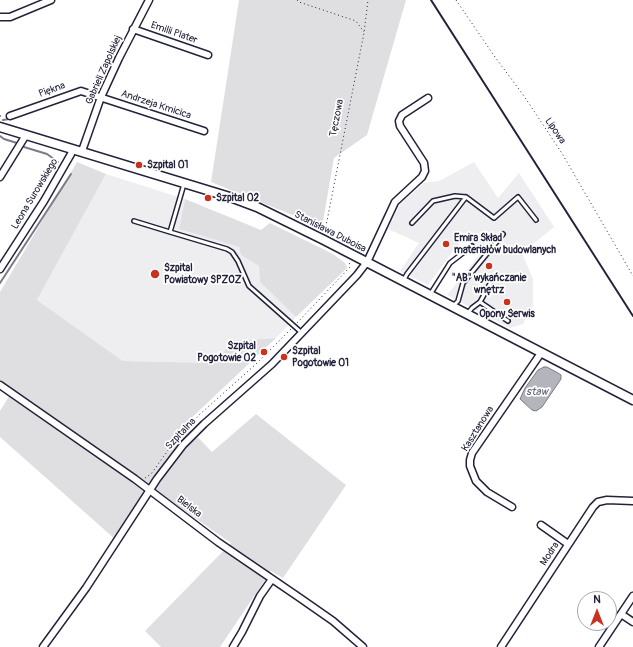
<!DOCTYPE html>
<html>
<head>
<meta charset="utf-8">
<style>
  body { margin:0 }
  #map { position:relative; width:633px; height:647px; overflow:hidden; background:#fff; font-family:Pangolin,sans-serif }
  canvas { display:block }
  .north { position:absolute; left:577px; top:591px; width:40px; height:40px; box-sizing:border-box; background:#fff; border:1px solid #a7a7b1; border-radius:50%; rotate:0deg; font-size:11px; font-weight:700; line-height:16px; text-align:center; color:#22223b }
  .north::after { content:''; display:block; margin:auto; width:14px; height:18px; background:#c8321e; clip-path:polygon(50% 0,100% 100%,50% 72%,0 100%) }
</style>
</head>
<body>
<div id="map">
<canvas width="633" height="647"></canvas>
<div class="north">N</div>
</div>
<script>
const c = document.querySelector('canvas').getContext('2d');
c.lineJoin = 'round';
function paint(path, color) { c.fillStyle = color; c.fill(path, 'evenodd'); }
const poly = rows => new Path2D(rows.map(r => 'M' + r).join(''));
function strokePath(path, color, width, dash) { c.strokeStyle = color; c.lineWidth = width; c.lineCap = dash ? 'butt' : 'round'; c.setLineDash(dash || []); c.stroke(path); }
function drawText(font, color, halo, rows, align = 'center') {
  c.font = font + ' Pangolin,sans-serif'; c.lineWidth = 3.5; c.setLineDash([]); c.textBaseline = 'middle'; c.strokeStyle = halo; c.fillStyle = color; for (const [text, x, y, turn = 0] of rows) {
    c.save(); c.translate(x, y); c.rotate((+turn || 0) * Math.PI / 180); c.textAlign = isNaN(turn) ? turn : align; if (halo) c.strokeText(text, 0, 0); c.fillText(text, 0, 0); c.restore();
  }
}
paint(poly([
  [474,162,498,198,519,173,554,227,523,252,516,239,533,279,533,305,523,324,510,328,447,295,483,251,470,243,459,243,428,285,400,271,419,243,388,229,400,204,424,183,439,181],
  [106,174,185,199,179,229,239,247,241,255,259,266,260,282,296,317,276,338,233,341,214,363,123,361,37,300]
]), '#eeeef1');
paint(poly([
  [239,0,406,0,367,135,334,158,322,227,211,182],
  [77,162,106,174,37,300,123,361,214,363,233,341,276,338,185,424,212,452,256,414,346,485,283,578,271,571,220,647,161,647,145,631,231,543,148,485,116,540,0,437,0,411,13,390,0,381,0,292],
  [185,199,261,230,270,223,333,254,345,263,347,268,296,317,260,282,259,266,241,255,239,247,179,229]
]), '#dfdfe2');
const water = poly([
  [544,367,547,367,558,373,561,375,561,379,542,407,536,411,532,410,520,399,525,388,538,370,544,367]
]);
paint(water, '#b4b4bc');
strokePath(water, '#7a7a88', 1);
strokePath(poly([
  [3,120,9,119],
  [0,136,4,139,17,143],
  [24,147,47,154,58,162],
  [0,283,71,174]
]), '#7a7a88', 2);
const service = poly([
  [184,184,170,232,227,249,232,252,238,261,249,286,302,333],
  [134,221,170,232],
  [412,223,433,201,455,196,466,197,494,218,518,197,536,220],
  [403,281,407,274,466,197],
  [431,293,450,263,472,246],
  [480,302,508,321],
  [454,305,458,301,463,283,503,234],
  [468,313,472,308,480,302,491,282]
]);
const minor = poly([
  [0,17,10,17,51,0],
  [133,29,208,55],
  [10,116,81,91,204,131],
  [82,151,101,97,119,58,149,0],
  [0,177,26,135],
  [0,269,44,201,71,154,73,149],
  [0,385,135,479,218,542,300,598,333,621,363,647],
  [512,507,487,492,476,481,470,466,470,460,472,453,541,353],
  [541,525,568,544],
  [621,614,633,622],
  [43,647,86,588,157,479,183,445,204,424,272,364,357,275,367,262,395,202,422,177,425,171,424,163,400,126,399,121,402,115,428,98],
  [233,647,242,632,260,596,272,579],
  [501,647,593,507,598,502,607,500,633,501],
  [599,647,633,596]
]);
const tertiary = poly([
  [0,127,233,198,257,207,324,240,633,400]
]);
strokePath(service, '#22223b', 6);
strokePath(minor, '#22223b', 9);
strokePath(tertiary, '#22223b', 11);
strokePath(poly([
  [297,0,299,2,356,21,364,32],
  [456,0,495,57,524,96,563,155,633,276],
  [0,116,4,116],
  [325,231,364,33,368,0],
  [297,323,350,267,349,261],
  [145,478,151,474,169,449,199,415,255,365,291,329]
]), '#22223b', 1, [1, 3]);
strokePath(service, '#fff', 3);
strokePath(minor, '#fff', 6);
strokePath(tertiary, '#fff', 8);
strokePath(poly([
  [431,0,633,316]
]), '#22223b', 2);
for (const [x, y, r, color] of [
  [139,165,4,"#c8321e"],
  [208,198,4,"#c8321e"],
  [446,244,4,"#c8321e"],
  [489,266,4,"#c8321e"],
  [155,274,5,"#c8321e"],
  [507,302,4,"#c8321e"],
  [264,352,4,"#c8321e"],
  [284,357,4,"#c8321e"]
]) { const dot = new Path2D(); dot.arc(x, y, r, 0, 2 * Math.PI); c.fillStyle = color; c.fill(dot); strokePath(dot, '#fff', 1.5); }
drawText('10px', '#22223b', '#fff', [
  ["Emilii Plater",174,33,19],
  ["Gabrieli Zapolskiej",104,70,-66],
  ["Piękna",52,90,-20],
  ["Andrzeja Kmicica",156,105,18],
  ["Tęczowa",337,118,-79],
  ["Lipowa",555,131,56],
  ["Leona Surowskiego",35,194,-59],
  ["Stanisława Duboisa",330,232,27],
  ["Kasztanowa",478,429,-58],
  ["Szpitalna",181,434,-47],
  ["Bielska",189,507,37],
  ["Modra",550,554,-57]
]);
drawText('bold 10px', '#22223b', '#fff', [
  ["Szpital 01",147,165],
  ["Szpital 02",216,198],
  ["Emira Skład",454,238],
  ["materiałów budowlanych",454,250],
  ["Szpital",164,268],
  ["Powiatowy SPZOZ",164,280],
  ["\"AB\" wykańczanie",489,278,"center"],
  ["wnętrz",489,290,"center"],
  ["Opony Serwis",507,314,"center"],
  ["Szpital",256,346,"right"],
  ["Pogotowie 02",256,358,"right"],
  ["Szpital",292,351],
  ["Pogotowie 01",292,363]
], 'left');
drawText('italic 11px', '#5c5c6f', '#fff', [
  ["staw",537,392]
]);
</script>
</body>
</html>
